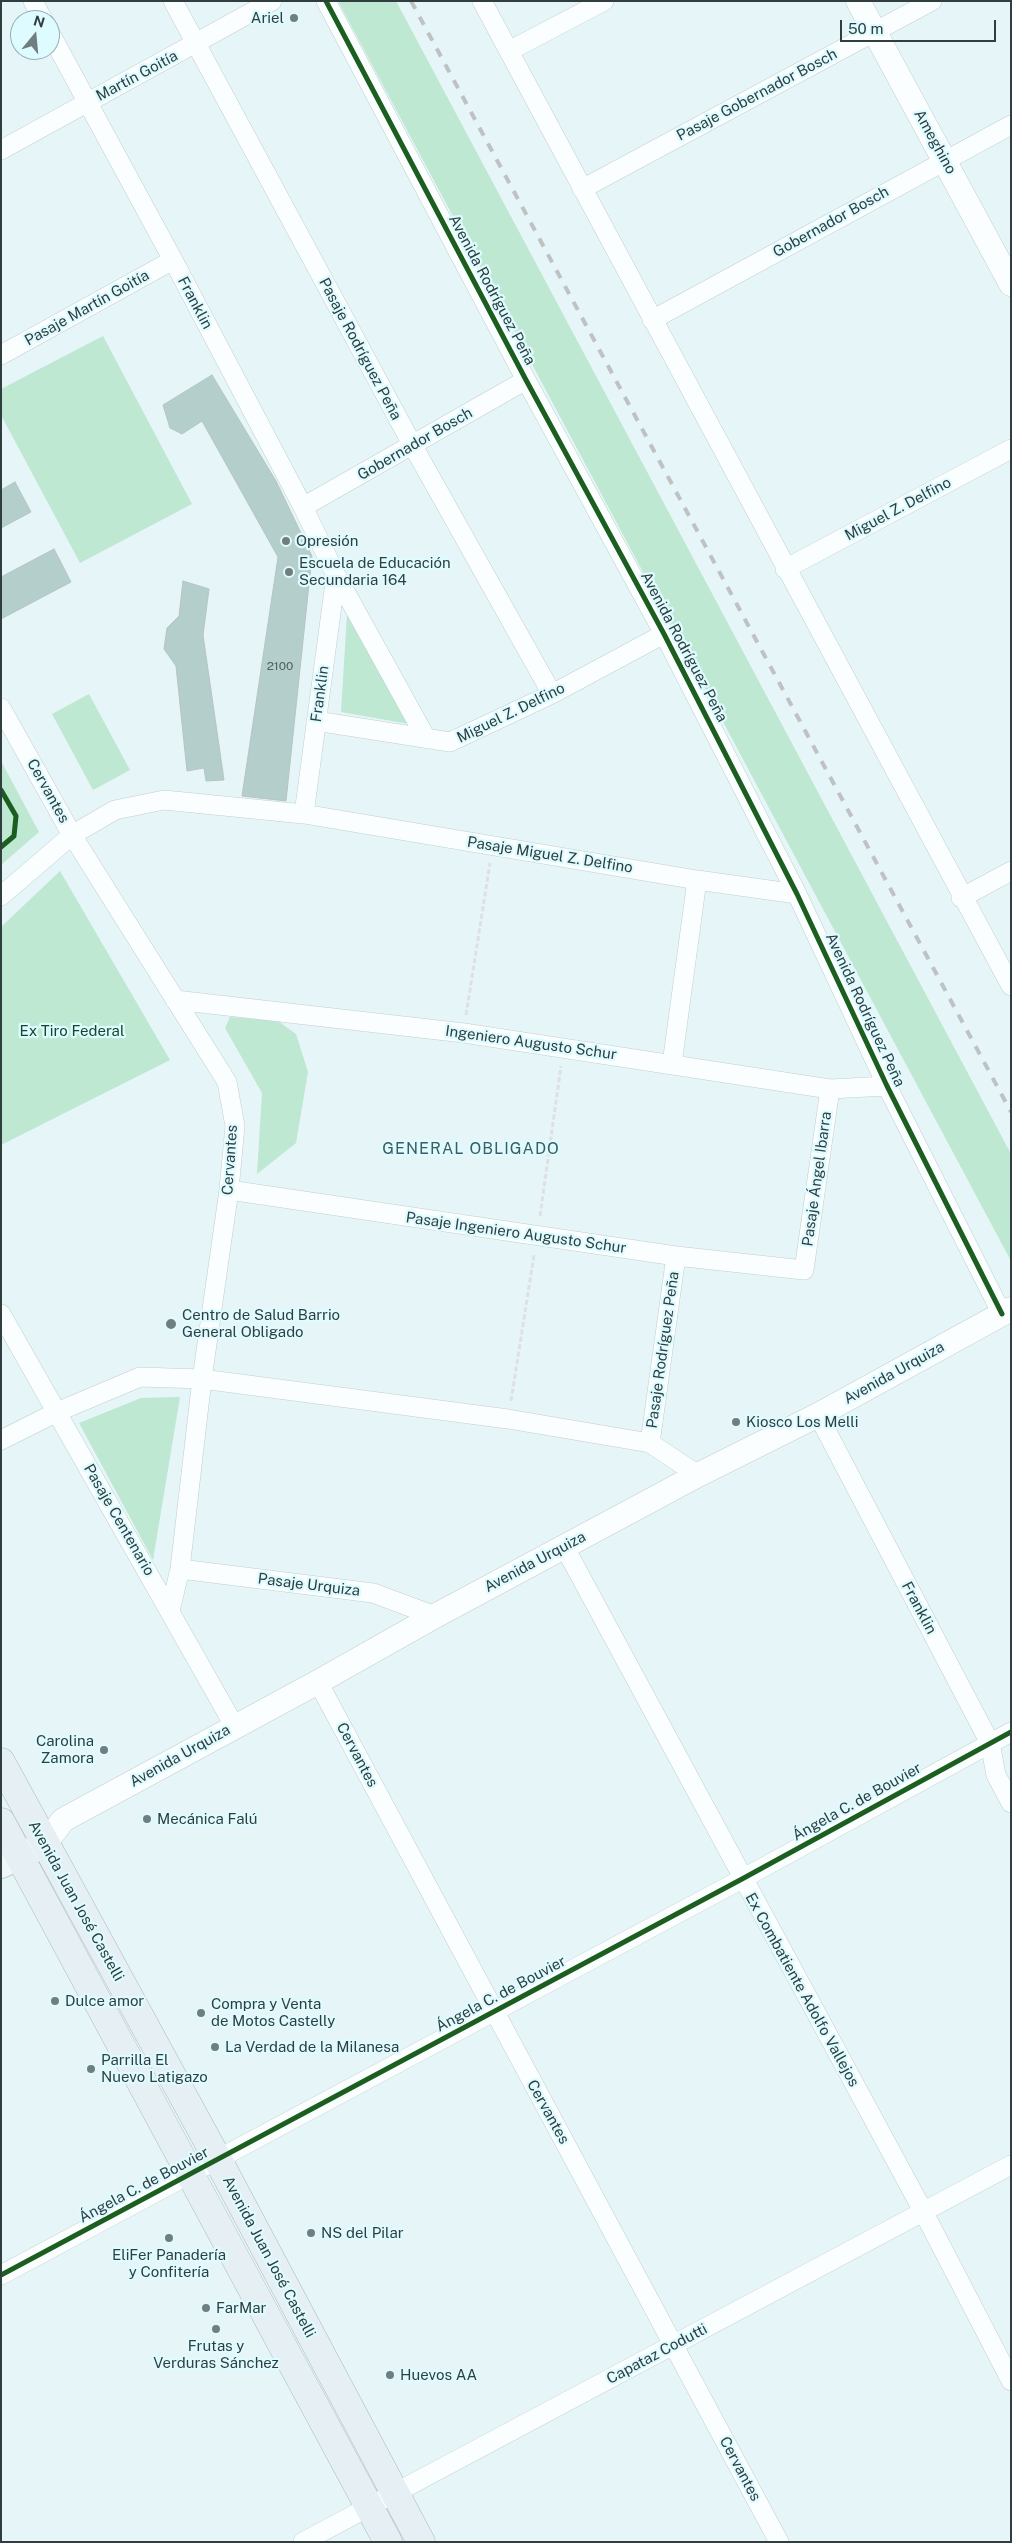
<!DOCTYPE html>
<html>
<head>
<meta charset="utf-8">
<style>
  body { margin:0 }
  #map { position:relative; width:1012px; height:2543px; overflow:hidden; background:#e6f5f7; font-family:"Public Sans",sans-serif }
  canvas { display:block }
  .frame { position:absolute; inset:0; border:2px solid #303e40; pointer-events:none }
  .north { position:absolute; left:10px; top:10px; width:50px; height:50px; box-sizing:border-box; background:#defbff; border:1px solid #98afb3; border-radius:50%; rotate:17deg; font-size:14px; font-weight:700; line-height:20px; text-align:center; color:#303e40 }
  .north::after { content:''; display:block; margin:auto; width:18px; height:22px; background:#707e80; clip-path:polygon(50% 0,100% 100%,50% 72%,0 100%) }
  .scale { position:absolute; left:840px; top:20px; width:156px; height:22px; box-sizing:border-box; border:2px solid #303e40; border-top:0; padding-left:6px; font-size:15px; line-height:18px; white-space:nowrap; color:#303e40; -webkit-text-stroke:4px #defbff; paint-order:stroke }
</style>
</head>
<body>
<div id="map">
<canvas width="1012" height="2543"></canvas>
<div class="frame"></div>
<div class="north">N</div>
<div class="scale">50 m</div>
</div>
<script>
const c = document.querySelector('canvas').getContext('2d');
c.lineJoin = 'round';
function paint(path, color) { c.fillStyle = color; c.fill(path, 'evenodd'); }
const poly = rows => new Path2D(rows.map(r => 'M' + r).join(''));
function strokePath(path, color, width, dash) { c.strokeStyle = color; c.lineWidth = width; c.lineCap = dash ? 'butt' : 'round'; c.setLineDash(dash || []); c.stroke(path); }
function drawText(font, color, halo, rows, align = 'center') {
  c.font = font + ' "Public Sans",sans-serif'; c.lineWidth = 4.5; c.setLineDash([]); c.textBaseline = 'middle'; c.strokeStyle = halo; c.fillStyle = color; for (const [text, x, y, turn = 0] of rows) {
    c.save(); c.translate(x, y); c.rotate((+turn || 0) * Math.PI / 180); c.textAlign = isNaN(turn) ? turn : align; if (halo) c.strokeText(text, 0, 0); c.fillText(text, 0, 0); c.restore();
  }
}
paint(poly([
  [338,1,396,1,1011,1154,1011,1261],
  [103,336,192,504,80,563,1,415,1,389],
  [347,615,409,724,341,712],
  [89,694,130,770,93,790,52,714],
  [1,761,39,832,1,865],
  [60,871,170,1060,1,1145,1,927],
  [230,1017,278,1021,296,1034,308,1072,296,1143,257,1174,262,1093,225,1028],
  [180,1397,153,1560,79,1423,141,1398]
]), '#bee8d2');
const building = poly([
  [212,375,276,481,312,556,286,801,242,796,278,557,202,421,182,434,170,428,163,405,212,375],
  [15,482,31,512,1,528,1,490,15,482],
  [54,549,71,582,1,619,1,577,54,549],
  [183,581,209,589,203,635,224,780,206,781,204,768,187,771,176,666,164,649,167,628,179,616,183,581]
]);
paint(building, '#b4cecc');
strokePath(building, '#b6c4c3', 1);
const minor = poly([
  [33,1,43,20],
  [173,1,413,446,552,694],
  [326,1,526,380,664,634,797,894,887,1086,1002,1314],
  [482,1,1011,986],
  [50,33,173,260,303,507,336,575,426,738],
  [509,51,604,1],
  [1,150,272,1],
  [582,189,932,1],
  [652,320,1011,125],
  [1,355,173,260],
  [303,507,526,380],
  [785,569,1011,449],
  [1,708,72,835,227,1082,235,1126,229,1190,202,1379,180,1569,170,1611],
  [316,721,450,742,552,694,664,634],
  [304,814,336,575],
  [1,896,72,835,115,810,164,800,304,814,697,880,797,894],
  [961,898,1011,871],
  [175,1000,464,1033,830,1089,887,1086],
  [672,1064,697,880],
  [229,1190,676,1256,804,1270,830,1089],
  [1,1314,235,1727],
  [818,1415,990,1743,996,1775,1011,1803],
  [1,1440,57,1412,140,1377,202,1379,508,1419,650,1443,698,1475],
  [650,1443,676,1256],
  [564,1546,923,2211,1011,2381],
  [180,1569,373,1593,435,1616],
  [318,1682,779,2542],
  [1,2275,742,1879,1011,1732],
  [303,2542,1011,2165]
]);
const tertiary = poly([
  [858,1,1011,284],
  [45,1844,63,1820,318,1682,435,1616,698,1475,818,1415,1011,1309]
]);
const secondary = poly([
  [1,1865,45,1844]
]);
const primary = poly([
  [1,1762,218,2160,421,2542],
  [1,1822,388,2542]
]);
strokePath(minor, '#c1cecf', 20);
strokePath(tertiary, '#c1cecf', 25);
strokePath(secondary, '#c1cecf', 28);
strokePath(primary, '#a7bcc2', 29);
strokePath(poly([
  [1,790,16,816,14,836,1,847],
  [466,1015,490,863],
  [540,1216,561,1066],
  [511,1401,534,1255]
]), '#dde1e2', 3, [5, 2.5]);
strokePath(minor, '#fbfefe', 19);
strokePath(tertiary, '#fbfefe', 24);
strokePath(secondary, '#f1f7f8', 26);
strokePath(primary, '#e6eff3', 28);
strokePath(poly([
  [411,1,1011,1112]
]), '#bec2c3', 4, [9, 9]);
strokePath(poly([
  [326,1,526,380,664,634,797,894,887,1086,1002,1314],
  [1,790,16,816,14,836,1,847],
  [1,2275,742,1879,1011,1732]
]), '#1b5e20', 5);
for (const [x, y, r, color] of [
  [294,18,5,"#707e80"],
  [286,541,5,"#707e80"],
  [289,572,5,"#707e80"],
  [171,1324,6,"#707e80"],
  [736,1422,5,"#707e80"],
  [104,1750,5,"#707e80"],
  [147,1819,5,"#707e80"],
  [55,2001,5,"#707e80"],
  [201,2013,5,"#707e80"],
  [215,2047,5,"#707e80"],
  [91,2069,5,"#707e80"],
  [311,2233,5,"#707e80"],
  [169,2238,5,"#707e80"],
  [206,2308,5,"#707e80"],
  [216,2329,5,"#707e80"],
  [390,2375,5,"#707e80"]
]) { const dot = new Path2D(); dot.arc(x, y, r, 0, 2 * Math.PI); c.fillStyle = color; c.fill(dot); strokePath(dot, '#defbff', 2); }
drawText('12px', '#516263', null, [
  ["2100",280,666]
]);
drawText('15px', '#303e40', '#defbff', [
  ["Ariel",284,18,"right"],
  ["Opresión",296,541],
  ["Escuela de Educación",299,563],
  ["Secundaria 164",299,580],
  ["Centro de Salud Barrio",182,1315],
  ["General Obligado",182,1332],
  ["Kiosco Los Melli",746,1422],
  ["Carolina",94,1741,"right"],
  ["Zamora",94,1758,"right"],
  ["Mecánica Falú",157,1819],
  ["Dulce amor",65,2001],
  ["Compra y Venta",211,2004],
  ["de Motos Castelly",211,2021],
  ["La Verdad de la Milanesa",225,2047],
  ["Parrilla El",101,2060],
  ["Nuevo Latigazo",101,2077],
  ["NS del Pilar",321,2233],
  ["EliFer Panadería",169,2255,"center"],
  ["y Confitería",169,2272,"center"],
  ["FarMar",216,2308],
  ["Frutas y",216,2346,"center"],
  ["Verduras Sánchez",216,2363,"center"],
  ["Huevos AA",400,2375]
], 'left');
drawText('15px', '#303e40', '#defbff', [
  ["Martín Goitía",137,76,-28],
  ["Pasaje Gobernador Bosch",757,95,-28],
  ["Ameghino",935,142,61],
  ["Gobernador Bosch",831,222,-29],
  ["Avenida Rodríguez Peña",492,290,62],
  ["Franklin",195,303,62],
  ["Pasaje Martín Goitía",87,308,-29],
  ["Pasaje Rodríguez Peña",360,349,62],
  ["Gobernador Bosch",415,444,-30],
  ["Miguel Z. Delfino",898,509,-28],
  ["Avenida Rodríguez Peña",684,647,62],
  ["Franklin",320,694,-82],
  ["Miguel Z. Delfino",511,713,-26],
  ["Cervantes",48,791,61],
  ["Pasaje Miguel Z. Delfino",550,855,9],
  ["Avenida Rodríguez Peña",865,1010,65],
  ["Ingeniero Augusto Schur",531,1043,8],
  ["Cervantes",230,1160,-86],
  ["Pasaje Ángel Ibarra",817,1179,-82],
  ["Pasaje Ingeniero Augusto Schur",516,1233,8],
  ["Pasaje Rodríguez Peña",663,1350,-82],
  ["Avenida Urquiza",894,1373,-29],
  ["Pasaje Centenario",119,1520,60],
  ["Avenida Urquiza",535,1562,-28],
  ["Pasaje Urquiza",309,1585,7],
  ["Franklin",919,1608,62],
  ["Cervantes",357,1755,62],
  ["Avenida Urquiza",180,1756,-29],
  ["Ángela C. de Bouvier",857,1802,-29],
  ["Avenida Juan José Castelli",76,1901,61],
  ["Ex Combatiente Adolfo Vallejos",802,1990,61],
  ["Ángela C. de Bouvier",501,1994,-28],
  ["Cervantes",548,2112,61],
  ["Ángela C. de Bouvier",144,2185,-28],
  ["Avenida Juan José Castelli",269,2257,62],
  ["Capataz Codutti",657,2354,-28],
  ["Cervantes",740,2469,62]
]);
drawText('15px', '#11482b', '#defbff', [
  ["Ex Tiro Federal",72,1031]
]);
c.letterSpacing = '1px';
drawText('16px', '#3c5d61', '#defbff', [
  ["GENERAL OBLIGADO",471,1149]
]);
c.letterSpacing = '0px';
</script>
</body>
</html>
